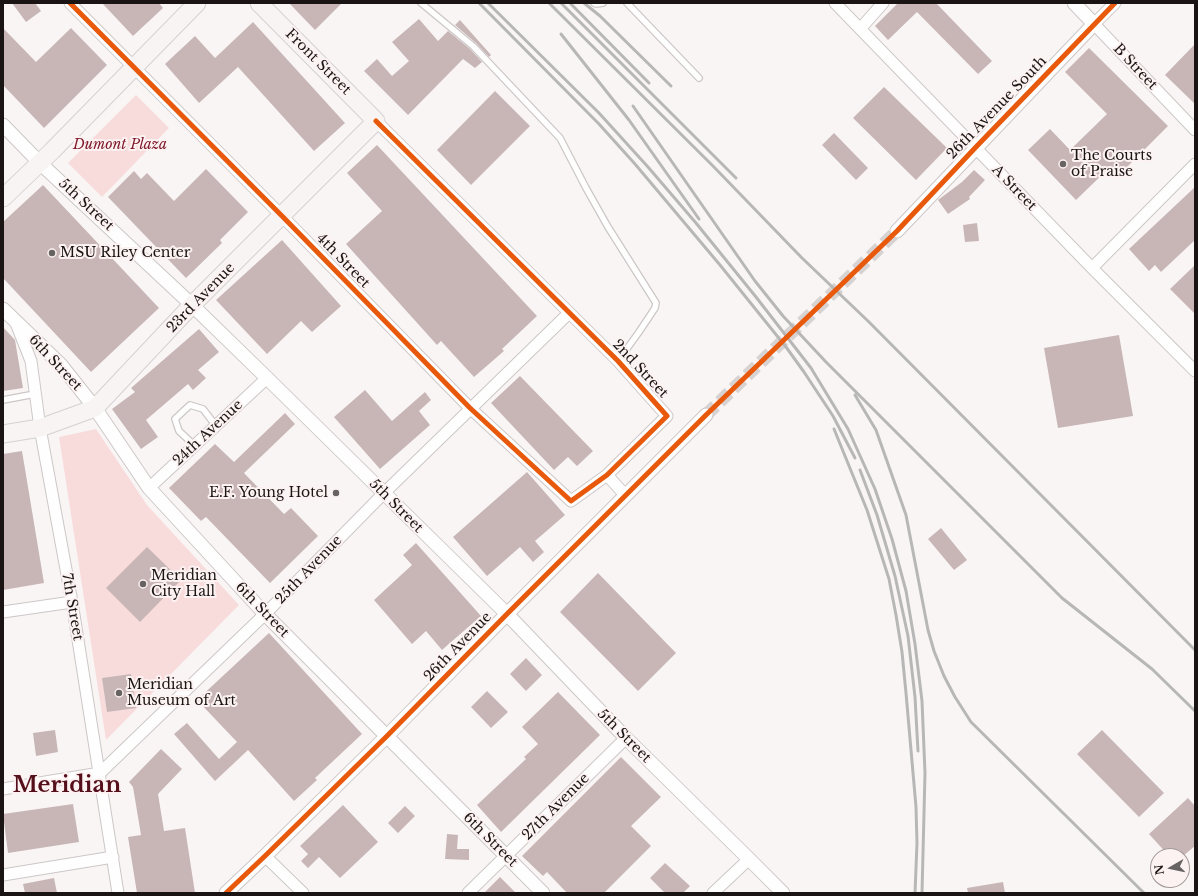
<!DOCTYPE html>
<html>
<head>
<meta charset="utf-8">
<style>
  body { margin:0 }
  #map { position:relative; width:1198px; height:896px; overflow:hidden; background:#faf5f5; font-family:"Libre Baskerville",serif }
  canvas { display:block }
  .frame { position:absolute; inset:0; border:4px solid #1a1414; pointer-events:none }
  .north { position:absolute; left:1150px; top:848px; width:40px; height:40px; box-sizing:border-box; background:#fdf2f2; border:1px solid #a29999; border-radius:50%; rotate:261deg; font-size:11px; font-weight:700; line-height:16px; text-align:center; color:#1a1414 }
  .north::after { content:''; display:block; margin:auto; width:14px; height:18px; background:#686363; clip-path:polygon(50% 0,100% 100%,50% 72%,0 100%) }
</style>
</head>
<body>
<div id="map">
<canvas width="1198" height="896"></canvas>
<div class="frame"></div>
<div class="north">N</div>
</div>
<script>
const c = document.querySelector('canvas').getContext('2d');
c.lineJoin = 'round';
function paint(path, color) { c.fillStyle = color; c.fill(path, 'evenodd'); }
const poly = rows => new Path2D(rows.map(r => 'M' + r).join(''));
function strokePath(path, color, width, dash) { c.strokeStyle = color; c.lineWidth = width; c.lineCap = dash ? 'butt' : 'round'; c.setLineDash(dash || []); c.stroke(path); }
function drawText(font, color, halo, rows, align = 'center') {
  c.font = font + ' "Libre Baskerville",serif'; c.lineWidth = 4; c.setLineDash([]); c.textBaseline = 'middle'; c.strokeStyle = halo; c.fillStyle = color; for (const [text, x, y, turn = 0] of rows) {
    c.save(); c.translate(x, y); c.rotate((+turn || 0) * Math.PI / 180); c.textAlign = isNaN(turn) ? turn : align; if (halo) c.strokeText(text, 0, 0); c.fillText(text, 0, 0); c.restore();
  }
}
paint(poly([
  [136,95,169,128,102,197,68,163],
  [96,429,147,505,239,605,106,740,59,437]
]), '#f8dcdc');
paint(poly([
  [12,3,35,3,41,11,26,22],
  [102,3,159,3,163,8,133,36],
  [289,3,342,3,315,30],
  [898,3,936,3,992,61,978,74,917,12,888,40,875,26],
  [419,19,438,41,448,31,470,49,482,62,475,68,463,59,408,115,364,71,377,59,392,76,409,61,392,42],
  [460,20,491,55,489,57,476,43,455,25],
  [253,22,345,123,314,151,238,67,199,103,165,64,195,36,215,58],
  [3,28,36,62,71,28,107,65,44,128,3,85],
  [1195,44,1195,104,1165,75],
  [1089,48,1168,126,1117,177,1109,168,1076,200,1028,150,1050,129,1070,150,1107,114,1065,72],
  [884,87,947,148,916,180,853,118],
  [495,91,530,126,471,185,437,150],
  [834,133,868,168,856,180,822,145],
  [377,145,537,316,502,349,504,351,474,377,441,341,437,345,346,244,382,211,347,173],
  [206,169,248,212,220,240,222,243,186,278,108,197,134,171,141,179,147,173,174,201],
  [974,170,985,180,969,197,970,199,948,214,938,200,962,182],
  [43,185,159,308,91,372,3,278,3,222],
  [1195,187,1195,240,1161,272,1155,265,1149,271,1129,249],
  [977,223,979,241,965,242,963,225],
  [282,240,341,306,312,332,301,321,267,354,216,300],
  [1195,265,1195,314,1170,289],
  [3,327,15,340,23,388,3,391],
  [199,329,219,352,198,370,206,378,193,390,188,384,146,420,158,437,141,449,112,409,135,392,131,388],
  [1119,335,1133,416,1058,428,1044,348],
  [520,376,593,451,577,466,568,457,554,470,491,403],
  [365,390,392,421,425,392,431,400,419,411,430,425,380,469,334,417],
  [285,413,295,424,244,473,284,514,291,508,318,536,270,583,206,517,201,521,169,488,215,444,234,462],
  [22,451,44,583,3,590,3,454],
  [527,472,565,515,535,541,544,552,533,562,520,547,487,576,453,537],
  [941,528,967,560,954,570,928,539],
  [416,543,481,616,442,650,426,631,412,644,374,600,412,565,403,555],
  [147,547,181,580,140,622,106,588],
  [598,573,676,653,638,691,560,612],
  [269,633,362,734,315,778,317,780,294,801,248,750,215,781,174,734,187,723,219,759,237,742,197,700],
  [526,658,542,675,526,691,510,674],
  [131,674,136,708,107,712,102,678],
  [487,691,508,712,491,728,471,707],
  [558,692,600,735,501,832,477,805,526,759,524,757,538,744,522,727],
  [55,730,58,752,36,756,33,733],
  [1102,730,1164,793,1139,817,1077,754],
  [161,749,182,769,158,794,164,831,185,828,195,893,137,893,128,837,141,835,133,787,129,782],
  [621,757,661,797,631,826,651,846,604,893,567,893,547,872,543,876,522,856],
  [1188,798,1195,806,1195,846,1183,856,1169,856,1149,834],
  [73,804,79,842,8,853,3,814],
  [343,805,378,842,340,878,319,857,308,868,301,861,308,854,300,846],
  [405,806,415,816,398,833,388,823],
  [447,834,458,835,457,849,469,849,469,860,445,859],
  [665,863,690,886,683,893,665,893,650,878],
  [500,877,516,893,484,893],
  [54,878,57,893,25,893,23,884],
  [1003,882,1005,893,968,893,967,888]
]), '#c8b6b7');
strokePath(poly([
  [706,415,897,231]
]), '#d8d3d3', 13, [13, 6]);
const service = poly([
  [421,3,473,46,560,138,586,188,608,227,656,303,655,308,639,332,618,361],
  [594,3,596,4,603,3],
  [627,3,699,78],
  [3,400,35,394],
  [195,446,179,431,175,419,190,405,203,409,216,426]
]);
const minor = poly([
  [70,3,282,216,470,408,571,501,607,475,667,416,618,361,376,121],
  [835,3,1092,268,1195,371],
  [1115,3,1094,24,1195,130],
  [860,29,883,3],
  [1092,268,1195,164],
  [16,323,31,361,40,428,72,602,118,893],
  [607,475,625,495],
  [149,488,267,378],
  [3,612,72,602],
  [3,789,100,773,265,614,384,493,569,313],
  [265,856,303,893],
  [3,875,113,857],
  [468,893,626,738],
  [713,893,749,859]
]);
const tertiary = poly([
  [3,125,40,163,192,305,267,378,507,614,626,738,749,859,783,893],
  [897,231,1094,24,1074,3],
  [3,309,61,365,95,408,149,488,265,614,543,893],
  [226,893,265,856,387,736,507,614,706,415]
]);
const primary = poly([
  [3,198,52,151,197,3],
  [3,434,40,428,95,408,192,305,376,121,259,3]
]);
strokePath(service, '#cdc7c7', 8);
strokePath(minor, '#cdc7c7', 13);
strokePath(tertiary, '#cdc7c7', 15);
strokePath(primary, '#d4d1d1', 19);
strokePath(service, '#fefefe', 5.5);
strokePath(minor, '#fefefe', 11);
strokePath(tertiary, '#fefefe', 13);
strokePath(primary, '#f9f4f4', 17);
strokePath(poly([
  [479,3,599,124,635,164,720,265,786,347,804,372,833,416,855,458],
  [488,3,599,113,648,167,696,223,756,297,811,368,848,429,875,489,892,539,906,591,915,644,922,701,925,773,922,893],
  [549,3,713,166,802,258,869,322,1195,650],
  [561,3,736,178],
  [570,3,649,83],
  [584,3,600,16,671,86],
  [561,34,629,120,699,219],
  [633,106,755,281,783,316,826,362,1062,598,1152,669,1195,711],
  [855,395,876,430,906,515,928,630,934,651,944,676,955,697,971,722,1144,893],
  [834,429,867,510,889,579,896,615,902,652,906,693,916,807,917,843,915,893],
  [860,470,877,515,895,576,908,636,915,697,918,751]
]), '#b8b7b7', 3);
strokePath(poly([
  [70,3,282,216,470,408,571,501,607,475,667,416,618,361,376,121],
  [226,893,265,856,387,736,507,614,706,415,897,231,975,148,1115,3]
]), '#e8590c', 5);
for (const [x, y, r, color] of [
  [1063,164,4,"#686363"],
  [52,253,4,"#686363"],
  [336,493,4,"#686363"],
  [143,584,4,"#686363"],
  [119,693,4,"#686363"]
]) { const dot = new Path2D(); dot.arc(x, y, r, 0, 2 * Math.PI); c.fillStyle = color; c.fill(dot); strokePath(dot, '#fdf2f2', 1.5); }
drawText('14px', '#1a1414', '#fdf2f2', [
  ["Front Street",318,62,45],
  ["B Street",1135,67,47],
  ["26th Avenue South",997,108,-46],
  ["A Street",1014,188,46],
  ["5th Street",86,205,43],
  ["4th Street",343,261,46],
  ["23rd Avenue",201,298,-46],
  ["6th Street",55,363,47],
  ["2nd Street",640,369,47],
  ["24th Avenue",208,433,-43],
  ["5th Street",396,506,45],
  ["25th Avenue",309,570,-46],
  ["7th Street",72,607,80],
  ["6th Street",262,610,46],
  ["26th Avenue",458,647,-46],
  ["5th Street",624,736,45],
  ["27th Avenue",556,807,-45],
  ["6th Street",490,840,45]
]);
drawText('italic 14px', '#801a2c', '#fdf2f2', [
  ["Dumont Plaza",120,145]
]);
drawText('14px', '#1a1414', '#fdf2f2', [
  ["The Courts",1071,156],
  ["of Praise",1071,172],
  ["MSU Riley Center",60,253],
  ["E.F. Young Hotel",328,493,"right"],
  ["Meridian",151,576],
  ["City Hall",151,592],
  ["Meridian",127,685],
  ["Museum of Art",127,701]
], 'left');
drawText('bold 22px', '#540f1b', '#fdf2f2', [
  ["Meridian",67,786]
]);
</script>
</body>
</html>
